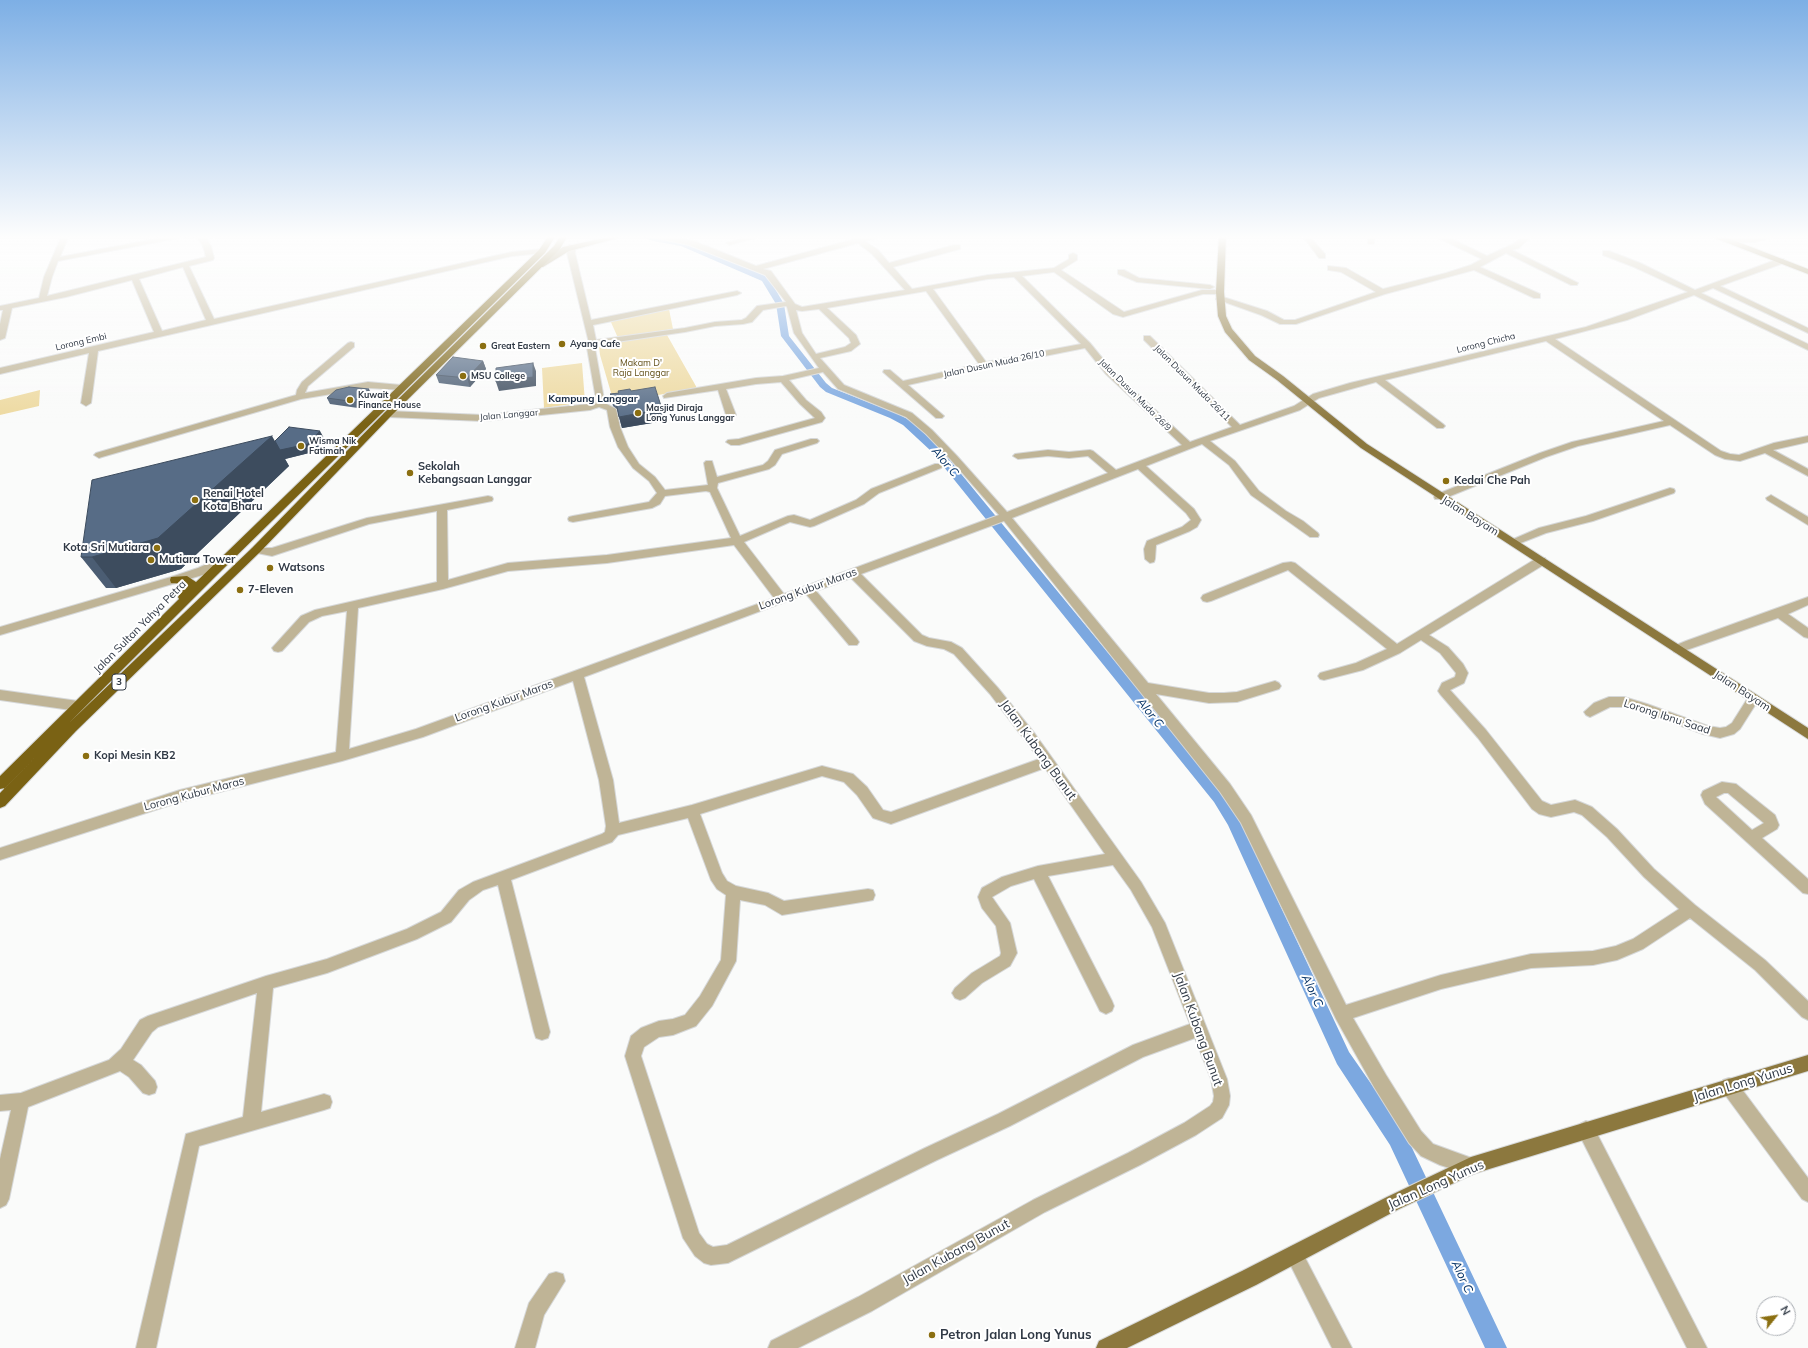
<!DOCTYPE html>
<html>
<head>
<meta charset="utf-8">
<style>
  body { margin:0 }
  #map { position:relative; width:1808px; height:1348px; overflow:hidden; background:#fafbfa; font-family:Mulish,sans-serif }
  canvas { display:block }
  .north { position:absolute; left:1756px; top:1296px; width:40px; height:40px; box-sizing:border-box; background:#fff; border:1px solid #acb0b5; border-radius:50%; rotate:60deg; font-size:11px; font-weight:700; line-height:16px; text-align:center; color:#303945 }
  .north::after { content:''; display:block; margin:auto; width:14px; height:18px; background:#8b6f11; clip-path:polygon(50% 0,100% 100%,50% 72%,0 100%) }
</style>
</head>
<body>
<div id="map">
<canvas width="1808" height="1348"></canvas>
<div class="north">N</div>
</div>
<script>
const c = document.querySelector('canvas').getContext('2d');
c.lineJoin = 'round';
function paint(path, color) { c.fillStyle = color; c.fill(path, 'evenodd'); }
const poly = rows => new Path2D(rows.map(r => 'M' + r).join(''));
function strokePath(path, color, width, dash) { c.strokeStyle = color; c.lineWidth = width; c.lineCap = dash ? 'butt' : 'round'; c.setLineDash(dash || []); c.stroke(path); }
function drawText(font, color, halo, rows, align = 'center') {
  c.font = font + ' Mulish,sans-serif'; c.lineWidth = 4; c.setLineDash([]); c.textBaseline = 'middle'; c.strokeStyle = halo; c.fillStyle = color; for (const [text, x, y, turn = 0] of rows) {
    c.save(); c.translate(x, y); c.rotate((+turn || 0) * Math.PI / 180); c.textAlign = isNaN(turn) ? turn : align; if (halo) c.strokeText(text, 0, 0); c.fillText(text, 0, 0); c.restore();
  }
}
paint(poly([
  [669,309,673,329,618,338,610,320],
  [667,335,697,388,614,403,600,355,599,347,606,342],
  [582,363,585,402,544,408,542,368],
  [40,390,39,406,0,415,0,400]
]), '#edd99f');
paint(poly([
  [638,235,649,235,686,242,768,277,784,304,789,336,826,383,832,388,898,414,911,421,939,447,1224,794,1241,822,1349,1052,1404,1131,1507,1348,1485,1348,1390,1145,1337,1064,1228,825,1214,802,931,451,903,425,890,418,826,392,820,387,781,336,776,304,762,281,681,246,653,241,638,235]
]), '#7ca8e0');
const minor = poly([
  [62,235,69,235,60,257,175,235,188,235,184,237,58,261,52,277,47,296,206,257,203,246,198,239,191,235,216,235,216,237,206,238,211,246,214,258,213,260,189,266,214,319,512,252,542,249,546,251,542,253,512,256,98,351,91,403,86,406,81,403,89,353,0,374,0,368,154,332,132,280,66,297,12,308,5,338,0,340,0,324,3,310,0,310,0,306,39,298,44,277,62,235],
  [183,267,206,320,162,331,139,279,183,267],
  [653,235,663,235,694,241,756,266,854,239,851,237,855,235,860,238,872,235,881,235,881,237,865,241,878,250,889,263,954,245,960,245,960,249,893,267,912,289,988,275,1054,268,1069,259,1069,255,1073,253,1077,255,1077,260,1061,270,1124,312,1202,290,1223,290,1223,294,1203,294,1123,317,1113,314,1054,272,1022,276,1090,343,1112,370,1190,442,1232,427,1144,340,1144,336,1150,336,1240,425,1294,406,1313,394,1350,383,1586,327,1688,292,1634,267,1603,255,1603,251,1609,251,1640,263,1695,290,1778,259,1784,259,1784,263,1720,286,1808,328,1808,333,1713,288,1701,293,1808,344,1808,350,1694,295,1627,320,1555,339,1721,451,1730,454,1739,455,1774,443,1808,436,1808,442,1773,450,1808,469,1808,476,1765,453,1740,461,1725,459,1715,455,1670,425,1578,446,1546,457,1443,499,1435,499,1434,497,1435,495,1540,453,1572,442,1664,421,1546,341,1385,380,1443,424,1445,426,1443,428,1437,428,1376,382,1319,398,1300,410,1210,441,1235,461,1259,491,1286,511,1303,521,1318,533,1319,535,1318,537,1310,537,1251,495,1229,465,1202,444,1146,466,1194,509,1201,520,1197,527,1190,531,1156,545,1155,559,1154,562,1150,563,1145,559,1144,549,1147,541,1182,527,1191,520,1186,513,1138,469,1012,518,1148,683,1209,693,1224,693,1237,692,1275,681,1279,683,1281,686,1279,689,1237,702,1209,703,1156,694,1230,784,1251,815,1346,1005,1441,975,1531,954,1593,951,1616,946,1633,939,1679,909,1644,877,1607,837,1582,815,1574,812,1551,817,1539,814,1532,809,1478,738,1440,694,1438,691,1442,683,1455,677,1456,673,1440,653,1421,640,1400,653,1363,670,1324,680,1320,679,1318,676,1320,673,1356,663,1387,649,1288,570,1211,601,1207,602,1203,601,1201,598,1203,595,1283,563,1291,562,1295,563,1397,644,1537,558,1545,558,1546,561,1545,564,1429,635,1448,647,1463,664,1468,673,1464,683,1450,690,1486,730,1542,801,1551,805,1575,800,1592,807,1617,829,1654,869,1695,905,1765,960,1808,1001,1808,1020,1802,1017,1755,970,1690,918,1643,949,1617,960,1593,965,1531,968,1441,989,1353,1018,1386,1075,1421,1131,1433,1144,1477,1160,1480,1166,1477,1172,1471,1175,1440,1165,1421,1156,1409,1143,1374,1087,1336,1019,1241,823,1220,792,1004,521,861,574,922,635,929,638,951,642,962,648,998,688,1035,734,1141,882,1165,923,1227,1079,1230,1096,1229,1105,1222,1118,1196,1135,1140,1165,1045,1212,872,1311,798,1348,768,1348,771,1341,858,1297,1033,1200,1128,1153,1184,1123,1210,1106,1213,1102,1214,1096,1211,1079,1195,1038,1143,1057,1010,1126,937,1160,734,1260,728,1263,711,1265,704,1263,695,1256,683,1238,625,1056,631,1036,641,1028,659,1021,673,1019,685,1015,700,996,721,960,726,895,717,889,711,880,688,818,618,835,612,842,511,880,550,1032,548,1038,542,1040,536,1038,534,1032,498,885,483,890,469,900,451,922,417,939,327,973,273,988,261,1112,324,1094,330,1096,332,1102,330,1108,324,1110,199,1146,156,1348,136,1348,186,1134,243,1117,257,993,158,1027,152,1032,133,1060,141,1065,155,1081,157,1087,155,1093,149,1095,143,1093,129,1077,120,1071,28,1107,9,1199,6,1205,0,1208,0,1159,11,1110,0,1111,0,1095,21,1093,109,1060,121,1049,140,1020,148,1016,266,976,327,959,407,929,441,912,459,890,473,882,602,834,605,832,606,826,599,780,573,681,423,737,342,761,180,802,0,860,0,848,180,790,336,752,347,611,322,616,309,622,282,651,278,652,274,651,272,648,301,616,315,610,437,582,437,511,369,524,272,556,252,552,251,550,252,548,272,548,367,518,488,496,492,497,493,499,492,501,447,510,448,580,508,563,607,555,731,538,710,492,706,491,665,496,660,504,652,508,573,522,569,521,568,519,569,517,573,516,649,502,657,493,649,481,633,468,618,447,610,427,607,410,599,407,590,410,483,421,388,417,383,414,388,411,483,415,589,404,594,402,596,399,587,348,589,343,567,253,569,245,576,247,575,253,591,320,737,291,741,293,737,295,593,325,596,340,685,328,715,322,742,320,746,318,757,306,786,302,765,275,689,245,653,237,653,235],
  [858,243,872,254,905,290,802,307,795,304,771,271,763,269,858,243],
  [1014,277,1081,344,986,362,933,289,988,279,1014,277],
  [926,291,979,364,903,381,890,370,884,370,883,372,936,418,942,418,944,416,908,385,984,368,1085,348,1106,374,1182,445,1116,470,1093,451,1090,450,1069,452,1048,450,1015,454,1013,456,1018,459,1048,456,1069,458,1088,456,1108,473,1007,512,957,456,932,430,912,413,844,385,820,358,851,351,860,344,856,335,827,308,926,291],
  [786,306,787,307,794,333,819,368,783,376,756,378,667,393,663,396,664,398,718,390,726,415,731,418,736,415,726,389,756,384,781,382,800,404,815,418,739,439,728,440,726,442,731,445,739,445,822,422,825,418,821,412,806,400,789,380,823,372,838,389,906,417,926,434,951,460,999,515,784,594,744,542,790,522,810,527,814,526,864,504,879,493,941,468,943,466,941,464,935,464,871,489,856,500,810,520,794,515,788,516,740,536,717,488,718,483,769,469,775,465,782,454,817,443,819,441,817,439,811,439,775,450,768,461,763,465,717,477,712,461,706,461,704,463,708,485,665,490,655,477,639,464,628,447,620,427,616,409,603,402,604,399,595,348,596,345,685,332,715,326,743,324,752,322,763,310,786,306],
  [819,309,849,338,851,343,845,347,816,354,802,333,796,310,802,311,819,309],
  [734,545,774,598,416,729,349,749,358,608,443,589,508,571,607,563,734,545],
  [851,578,914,641,927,646,944,649,954,654,990,694,1039,759,891,812,883,810,867,787,853,774,822,766,692,805,619,823,613,780,584,677,806,594,849,645,857,645,859,642,857,639,816,591,851,578],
  [1045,768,1105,854,1038,866,1002,877,982,888,978,897,982,908,996,926,1001,953,1000,956,972,973,955,988,952,993,955,998,960,1000,965,998,982,983,1010,966,1017,953,1010,923,992,897,1011,886,1034,879,1100,1011,1106,1014,1112,1011,1114,1006,1112,1001,1048,876,1113,865,1131,890,1152,927,1190,1024,1133,1045,998,1114,925,1148,727,1245,713,1247,707,1244,699,1233,641,1056,644,1047,659,1037,673,1035,696,1026,712,1006,736,961,740,900,765,905,782,915,868,901,873,900,875,895,873,890,868,889,784,901,768,893,736,886,727,881,722,873,700,814,822,776,844,782,857,795,873,818,891,824,1045,768],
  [754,235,765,235,730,245,726,243,754,235],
  [1302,235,1308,235,1325,254,1325,258,1319,258,1302,235],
  [1366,235,1375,235,1374,244,1368,244,1368,238,1366,235],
  [1436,235,1444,235,1487,256,1513,244,1526,235,1533,235,1519,248,1512,250,1578,283,1577,285,1571,285,1506,253,1480,267,1540,294,1540,298,1534,298,1474,270,1385,294,1296,324,1280,324,1261,315,1216,299,1220,297,1223,297,1267,311,1284,320,1295,320,1376,292,1341,272,1328,270,1328,266,1346,268,1383,289,1446,273,1471,265,1482,259,1436,237,1436,235],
  [1769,235,1780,235,1755,242,1728,242,1724,240,1728,238,1755,238,1769,235],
  [1118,270,1124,270,1139,278,1210,285,1214,287,1210,289,1137,282,1118,274,1118,270],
  [351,342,354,343,354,347,308,386,305,393,368,382,401,385,405,388,404,390,368,388,301,399,102,457,99,458,94,455,96,453,296,395,297,390,302,382,348,343,351,342],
  [1670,488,1674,489,1675,491,1674,493,1593,521,1546,533,1513,546,1508,543,1509,541,1539,528,1586,516,1670,488],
  [1771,495,1808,517,1808,525,1767,500,1766,498,1771,495],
  [225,556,229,557,230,560,229,563,206,574,0,635,0,627,171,577,198,568,225,556],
  [1808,597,1808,605,1788,614,1808,628,1808,638,1804,637,1778,618,1678,653,1674,652,1672,649,1674,646,1686,641,1808,597],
  [0,690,78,701,82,703,84,706,82,709,78,711,0,700,0,690],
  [1753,694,1757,696,1759,699,1740,729,1734,734,1720,738,1703,734,1641,711,1624,707,1610,707,1590,717,1586,715,1584,712,1594,703,1609,697,1624,697,1647,704,1708,726,1720,728,1726,727,1732,723,1749,696,1753,694],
  [1722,782,1736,784,1775,815,1779,825,1777,829,1762,838,1808,879,1808,894,1803,893,1705,804,1701,795,1703,791,1722,782],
  [1724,793,1728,793,1764,823,1752,830,1716,797,1724,793],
  [1729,1078,1735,1080,1808,1178,1808,1202,1802,1199,1723,1092,1721,1086,1723,1080,1729,1078],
  [1586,1121,1592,1124,1707,1348,1687,1348,1580,1136,1577,1130,1580,1124,1586,1121],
  [1294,1245,1300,1248,1352,1348,1332,1348,1285,1254,1288,1248,1294,1245],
  [556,1272,563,1274,565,1281,544,1315,535,1348,515,1348,529,1303,549,1274,556,1272]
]);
const major = poly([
  [618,235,629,235,569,251,543,267,537,267,536,265,563,247,618,235],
  [1219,235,1226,235,1224,292,1226,316,1232,329,1255,356,1283,376,1367,444,1808,728,1808,739,1361,448,1277,380,1249,360,1225,332,1218,316,1216,292,1219,235],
  [1712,235,1720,235,1808,269,1808,274,1712,237,1712,235],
  [1808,1055,1808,1071,1473,1174,1399,1209,1256,1285,1127,1348,1096,1348,1099,1341,1242,1271,1387,1197,1471,1157,1808,1055]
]);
const highway = poly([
  [549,235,556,235,545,253,218,574,70,722,252,548,385,412,554,246,561,235,568,235,560,249,391,416,260,552,76,731,5,806,0,808,0,793,59,733,5,788,0,789,0,776,179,599,178,597,185,584,171,583,170,580,171,577,187,576,196,582,539,250,549,235]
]);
strokePath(minor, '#d6d8d9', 2);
strokePath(major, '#d6d8d9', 2);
strokePath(highway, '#d6d8d9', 2);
paint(minor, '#bfb496');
paint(major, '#8c783e');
paint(highway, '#7a6214');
paint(poly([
  [483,361,486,369,470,387,439,383,436,375],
  [631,391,664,421,622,428,617,409,613,406,610,394],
  [372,395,358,408,330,404,327,398],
  [325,440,313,452,285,459,289,466,181,569,116,588,106,588,81,557,275,441]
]), '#4b5d73');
paint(poly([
  [483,361,486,369,470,387,467,378],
  [533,363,536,371,536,386,499,391,496,382],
  [369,389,372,395,358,408,356,402],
  [662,409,664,421,622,428,619,417],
  [320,431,325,440,313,452,285,459,289,466,181,569,116,588,92,557,272,436,280,450]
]), '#3d4c5e');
const building = poly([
  [453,357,483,361,467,378,436,375,453,357],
  [533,363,533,377,496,382,496,368,533,363],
  [349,387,369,389,356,402,327,398,336,390,349,387],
  [655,387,662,409,619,417,615,397,610,394,619,393,618,391,630,389,631,391,655,387],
  [289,427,320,431,308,444,280,450,275,441,289,427],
  [272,436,158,538,92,557,81,557,92,480,272,436]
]);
paint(building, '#576c86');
strokePath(building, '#3d4c5e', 1);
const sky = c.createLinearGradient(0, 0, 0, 423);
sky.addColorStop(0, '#7dafe5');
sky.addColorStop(0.56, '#fdfdfd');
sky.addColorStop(1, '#fdfdfd00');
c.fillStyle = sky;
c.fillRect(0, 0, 1808, 423);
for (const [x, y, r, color] of [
  [562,344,4,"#8b6f11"],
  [483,346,4,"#8b6f11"],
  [463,376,4,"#8b6f11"],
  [350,400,4,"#8b6f11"],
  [638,413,4,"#8b6f11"],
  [301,446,4,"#8b6f11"],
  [410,473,4,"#8b6f11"],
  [1446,481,4,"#8b6f11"],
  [195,500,4,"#8b6f11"],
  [157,548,4,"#8b6f11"],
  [151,560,4,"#8b6f11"],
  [270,568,4,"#8b6f11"],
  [240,590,4,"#8b6f11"],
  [86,756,4,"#8b6f11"],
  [932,1335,4,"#8b6f11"]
]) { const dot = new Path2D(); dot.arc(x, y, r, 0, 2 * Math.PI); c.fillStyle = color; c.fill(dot); strokePath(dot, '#fff', 1.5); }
drawText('9px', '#303945', '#fff', [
  ["Lorong Embi",81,342,-13],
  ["Lorong Chicha",1486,343,-14],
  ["Jalan Dusun Muda 26/10",994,364,-12],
  ["Jalan Dusun Muda 26/11",1192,383,45],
  ["Jalan Dusun Muda 26/9",1135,395,45],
  ["Jalan Langgar",509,415,-5]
]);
drawText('bold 9px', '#303945', '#fff', [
  ["Ayang Cafe",570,344],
  ["Great Eastern",491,346],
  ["MSU College",471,376],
  ["Kuwait",358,395],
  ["Finance House",358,405],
  ["Masjid Diraja",646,408],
  ["Long Yunus Langgar",646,418],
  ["Wisma Nik",309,441],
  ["Fatimah",309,451]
], 'left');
drawText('9px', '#64521c', '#fff', [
  ["Makam D'",641,363],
  ["Raja Langgar",641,373]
]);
drawText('bold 10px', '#192b42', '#fff', [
  ["Kampung Langgar",593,399]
]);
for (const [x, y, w] of [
  [119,682,14]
]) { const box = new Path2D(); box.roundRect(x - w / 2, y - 8, w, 16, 3); c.fillStyle = '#fff'; c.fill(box); strokePath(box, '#303945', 1); }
drawText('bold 10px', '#303945', null, [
  ["3",119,682]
]);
drawText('bold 11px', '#303945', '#fff', [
  ["Sekolah",418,467],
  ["Kebangsaan Langgar",418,480],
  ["Kedai Che Pah",1454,481],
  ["Renai Hotel",203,494],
  ["Kota Bharu",203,507],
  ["Kota Sri Mutiara",149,548,"right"],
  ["Mutiara Tower",159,560],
  ["Watsons",278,568],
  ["7-Eleven",248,590],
  ["Kopi Mesin KB2",94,756]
], 'left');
drawText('11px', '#303945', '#fff', [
  ["Jalan Bayam",1470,516,32],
  ["Lorong Kubur Maras",808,589,-20],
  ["Jalan Sultan Yahya Petra",140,627,-45],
  ["Jalan Bayam",1742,691,33],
  ["Lorong Kubur Maras",504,701,-20],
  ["Lorong Ibnu Saad",1667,717,18],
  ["Lorong Kubur Maras",194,794,-15]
]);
drawText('italic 12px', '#033063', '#fff', [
  ["Alor C",945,462,50],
  ["Alor C",1150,713,51],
  ["Alor C",1312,991,65],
  ["Alor C",1462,1277,65]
]);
drawText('13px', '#303945', '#fff', [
  ["Jalan Kubang Bunut",1038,750,54],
  ["Jalan Kubang Bunut",1198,1029,70],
  ["Jalan Long Yunus",1743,1083,-17],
  ["Jalan Long Yunus",1436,1185,-24],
  ["Jalan Kubang Bunut",956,1252,-29]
]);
drawText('bold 13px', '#303945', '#fff', [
  ["Petron Jalan Long Yunus",940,1335]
], 'left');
</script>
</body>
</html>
